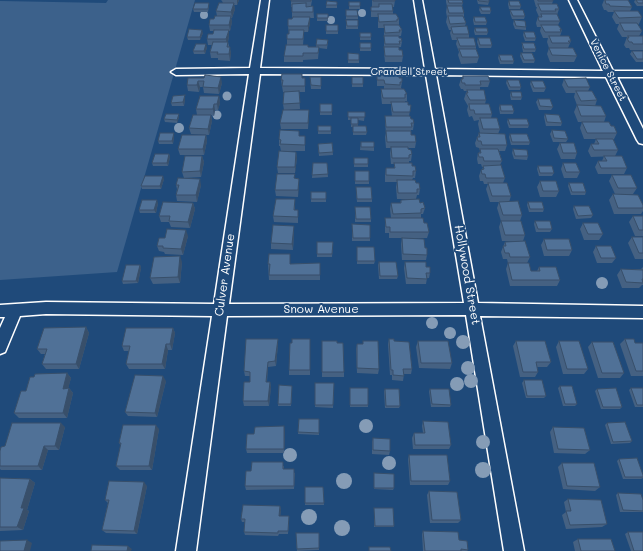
<!DOCTYPE html>
<html>
<head>
<meta charset="utf-8">
<style>
  body { margin:0 }
  canvas { display:block; background:#1f4a7a }
</style>
</head>
<body>
<canvas width="643" height="551"></canvas>
<script>
const c = document.querySelector('canvas').getContext('2d');
c.lineJoin = 'round';
function paint(path, color) { c.fillStyle = color; c.fill(path, 'evenodd'); }
const poly = rows => new Path2D(rows.map(r => 'M' + r).join(''));
function strokePath(path, color, width, dash) { c.strokeStyle = color; c.lineWidth = width; c.lineCap = dash ? 'butt' : 'round'; c.setLineDash(dash || []); c.stroke(path); }
function drawText(font, color, halo, rows, align = 'center') {
  c.font = font + ' Mali,sans-serif'; c.lineWidth = 4; c.setLineDash([]); c.textBaseline = 'middle'; c.strokeStyle = halo; c.fillStyle = color; for (const [text, x, y, turn = 0] of rows) {
    c.save(); c.translate(x, y); c.rotate((+turn || 0) * Math.PI / 180); c.textAlign = isNaN(turn) ? turn : align; if (halo) c.strokeText(text, 0, 0); c.fillText(text, 0, 0); c.restore();
  }
}
paint(poly([
  [108,0,195,0,117,272,0,280,0,1,106,3]
]), '#3c618b');
const minor = poly([
  [261,0,269,0,260,68,425,69,414,0,422,0,435,69,603,71,569,0,577,0,613,71,643,71,643,77,617,77,643,129,643,144,639,143,637,140,606,77,436,75,478,303,643,306,643,318,480,316,524,551,504,551,466,315,227,316,196,551,176,551,212,316,46,314,20,316,5,352,0,354,0,328,5,317,0,317,0,305,46,302,214,304,249,74,176,75,171,72,176,69,250,68,261,0],
  [260,74,426,75,464,303,229,304,260,74]
]);
strokePath(minor, '#fff', 3);
paint(minor, '#1f4a7a');
c.fillStyle = '#859cb6';
for (const [x, y, r] of [
  [362,13,4],
  [204,15,4],
  [331,20,4],
  [227,96,4.5],
  [217,115,4.5],
  [179,128,5],
  [602,283,6],
  [432,323,6],
  [450,333,6],
  [463,342,7],
  [468,368,7],
  [471,381,7],
  [457,384,7],
  [366,426,7],
  [483,442,7],
  [290,455,7],
  [389,463,7],
  [483,470,8],
  [344,481,8],
  [309,517,8],
  [342,528,8]
]) { c.beginPath(); c.arc(x, y, r, 0, 2 * Math.PI); c.fill(); }
paint(poly([
  [221,0,239,0,237,5,234,5,235,9,232,18,231,18,232,22,230,31,229,31,229,36,228,42,231,53,230,61,218,60,218,58,211,58,210,52,212,45,208,45,207,39,213,34,214,31,210,31,209,25,217,16,216,11,223,3,222,1],
  [291,0,312,0,311,6,313,6,314,18,310,18,310,23,308,32,304,32,303,45,308,47,316,47,317,39,328,40,327,49,319,48,318,59,303,60,303,62,284,62,284,56,293,45,287,45,287,39,289,34,288,26,292,19,292,7,291,7],
  [372,0,395,0,394,7,393,7,393,14,399,19,399,25,402,30,401,36,399,36,399,38,402,41,401,47,399,47,399,49,403,56,402,62,385,62,384,53,384,28,378,28,378,17,371,17,371,7,372,7],
  [446,0,462,0,463,3,462,6,464,13,464,17,466,23,465,26,469,34,469,38,476,46,476,49,479,57,477,63,461,64,458,55,459,52,456,44,457,40,452,40,450,33,451,30,449,30,446,22,447,17,446,12,447,6,446,2],
  [477,0,489,0,489,2,488,5,478,4],
  [534,0,553,0,553,1,552,4,559,9,557,15,560,21,558,25,562,30,560,36,571,41,568,48,577,56,574,62,550,62,547,54,549,48,547,42,548,38,543,38,540,31,541,27,537,27,536,23,538,17,540,17,539,17,536,10,537,7,536,7],
  [601,0,628,0,632,7,630,11,642,17,639,24,638,24,642,31,639,36,643,36,643,50,630,50,629,48,626,48,624,45,627,37,622,37,617,29,619,24,616,24,612,17,614,12,608,12,606,10,604,10,602,5,604,0],
  [635,0,643,0,643,6,637,6,634,2],
  [327,1,337,2,337,8,326,8],
  [509,1,521,6,520,9,509,9,508,4],
  [349,2,360,6,360,9,349,9],
  [209,3,209,6,208,12,194,12,193,9],
  [480,7,491,11,490,14,481,14,479,10],
  [346,10,358,16,358,19,346,19],
  [510,10,525,16,524,19,512,19,510,13],
  [317,14,328,14,328,21,317,21],
  [474,17,487,22,486,25,474,25,473,20],
  [346,20,358,26,358,29,346,29],
  [514,20,526,27,526,30,515,29,513,24],
  [326,25,338,25,338,34,326,34],
  [475,28,488,32,487,35,475,35,474,31],
  [524,32,536,38,535,41,525,41,523,35],
  [203,33,200,40,188,40,187,37],
  [360,33,371,37,371,40,360,40],
  [478,38,492,45,491,48,479,48,477,42],
  [360,43,371,48,371,51,360,51],
  [522,43,536,49,535,52,523,52,522,46],
  [207,47,205,54,194,54,193,51],
  [632,51,643,51,643,62,636,62,630,54],
  [348,53,359,60,359,63,348,63],
  [521,53,535,60,534,63,523,63,520,56],
  [499,55,514,61,513,64,500,64,498,58],
  [377,75,399,78,402,82,401,88,407,94,407,101,405,101,405,102,408,105,411,105,409,116,414,123,413,130,411,130,411,135,416,142,415,148,408,148,412,154,411,161,409,161,409,163,412,166,416,171,415,178,413,178,412,180,416,183,420,189,419,195,417,195,416,199,397,199,396,187,397,182,385,182,385,174,386,168,394,168,394,164,391,164,390,153,391,148,386,148,385,137,386,133,385,122,385,116,392,116,391,108,391,104,382,104,381,95,381,89,384,89,384,86,377,86],
  [463,76,490,81,488,87,480,87,480,90,486,100,485,104,492,114,491,118,500,129,498,134,507,145,505,151,499,151,502,161,500,165,505,178,503,183,511,196,509,202,522,215,520,221,525,235,523,241,502,241,499,227,501,221,497,208,499,202,490,202,486,189,488,184,484,184,483,181,480,181,479,176,481,170,482,170,483,167,482,167,481,164,478,164,477,159,478,153,479,153,480,151,479,148,476,147,475,143,479,133,480,133,478,124,479,120,474,121,472,116,469,117,467,110,468,106,464,99,466,93,467,91,464,91,463,89,461,89,459,85,461,79,462,79],
  [310,77,321,77,321,89,311,89],
  [352,77,363,84,363,87,352,87],
  [204,78,222,83,219,94,204,93,203,87,200,87,199,92,188,91,187,85],
  [302,78,305,78,305,92,299,92,300,109,286,110,309,110,308,129,281,129,280,123,284,110,283,104,284,92,283,92,281,80],
  [564,79,590,87,588,91,597,100,595,106,606,116,604,122,611,126,617,133,614,139,613,139,618,150,615,156,591,157,588,151,591,144,594,144,596,139,584,139,580,128,582,122,578,122,574,112,577,105,574,97,575,93,566,93,562,85],
  [507,80,521,87,520,90,509,90,506,83],
  [531,81,546,88,544,92,533,92,530,84],
  [511,92,522,97,521,100,511,100,510,95],
  [185,95,185,99,184,106,172,106,171,103],
  [219,96,220,103,218,110,215,110,214,116,211,115,212,121,209,135,191,134,189,128,197,115,196,109],
  [538,99,553,107,551,110,539,110,536,102],
  [320,104,332,104,332,115,320,115],
  [500,105,514,111,513,114,500,114,499,108],
  [348,112,365,112,364,121,358,120,358,126,367,132,366,135,353,135,353,127,351,127,351,120,348,120],
  [545,114,562,123,561,126,546,126,544,117],
  [179,117,177,123,165,122,164,119],
  [508,119,529,125,528,128,509,128,507,122],
  [318,126,331,126,331,134,318,134],
  [552,130,568,139,566,142,553,142,550,134],
  [299,131,299,136,305,136,305,151,281,151,280,146,279,146,279,139],
  [510,134,530,142,529,145,511,145,509,137],
  [206,135,207,141,204,155,180,155,178,149],
  [174,136,173,144,159,144,158,141],
  [361,142,374,147,374,151,360,150],
  [332,143,333,155,319,156,318,144],
  [560,143,577,153,575,159,561,159,557,149],
  [513,149,528,156,527,160,514,159,512,153],
  [296,152,297,158,295,173,278,173,277,167],
  [169,154,170,157,168,166,153,166,152,163],
  [202,156,204,162,201,177,184,178,182,172],
  [604,156,627,168,624,174,598,174,595,167,598,161,602,161],
  [354,158,368,164,368,167,354,167],
  [313,163,327,163,328,177,312,178],
  [563,163,580,172,577,178,564,178,561,169],
  [538,166,554,173,552,176,539,176,537,169],
  [355,171,369,181,369,184,355,184],
  [612,175,637,188,633,194,615,194,609,181],
  [295,178,299,179,298,197,276,196,275,190],
  [164,179,161,189,142,189,141,186],
  [540,181,559,191,556,197,540,197,537,187],
  [569,183,586,192,585,195,571,195,568,186],
  [176,185,201,185,197,202,177,201,176,195,177,189],
  [356,187,372,199,372,202,357,202],
  [311,192,326,192,326,202,311,202],
  [613,194,643,205,643,211,641,214,614,214,609,200],
  [295,199,295,210,298,216,298,223,274,222,273,216],
  [401,200,420,203,425,208,423,214,421,214,421,218,429,232,427,238,389,238,389,233,385,233,385,218,391,218,390,209,391,203,400,203],
  [528,202,544,209,543,212,529,212,527,205],
  [158,203,156,213,140,213,139,210],
  [193,203,195,209,190,228,171,227,169,222,161,222,159,216],
  [574,206,593,215,591,218,576,219,573,209],
  [355,207,371,219,371,222,355,222],
  [633,216,643,216,643,236,635,236,629,222],
  [535,221,552,229,550,232,536,232,534,224],
  [583,223,603,234,599,240,584,240,580,229],
  [352,227,370,238,370,241,352,241],
  [294,232,293,250,271,249,271,243],
  [188,236,183,255,165,254,164,252,159,251,157,246,165,238],
  [632,237,643,237,643,259,635,259,628,243],
  [402,238,425,248,427,255,426,260,402,260,401,244],
  [544,239,572,250,569,256,544,256,541,245],
  [317,242,333,242,332,257,317,257],
  [505,242,530,257,527,263,508,263,507,259,503,259,501,252],
  [596,246,616,258,612,263,597,263,593,252],
  [357,247,375,261,374,264,357,264],
  [290,259,290,264,320,263,320,280,269,280,268,264],
  [182,262,180,283,153,284,150,278],
  [379,262,398,276,397,279,379,279,378,265],
  [405,262,426,267,430,273,429,278,427,278,426,284,406,284,404,268],
  [508,263,531,271,537,271,539,267,560,280,557,286,510,286,506,269],
  [140,265,141,268,138,283,123,284,122,281],
  [643,267,643,285,642,285,639,288,622,288,617,275,621,269,641,269],
  [86,327,89,333,79,369,46,369,42,364,45,354,41,354,37,349],
  [173,328,175,333,172,350,168,350,165,369,129,369,126,364,129,351,124,351,122,346],
  [278,339,278,344,276,366,268,367,267,382,270,382,271,387,269,406,244,406,243,401,250,382,250,376,245,376,244,371],
  [310,339,310,375,289,375,289,370],
  [389,339,394,341,412,369,411,374,404,374,403,381,392,380,392,375,390,375,388,344],
  [625,339,635,343,643,343,643,376,631,376,620,344],
  [322,341,337,343,344,372,344,377,322,377],
  [418,341,452,363,450,369,419,368,416,347],
  [516,341,551,362,547,367,537,367,538,372,535,377,520,377,513,346],
  [559,341,588,369,584,374,563,374,556,347],
  [592,342,624,373,620,378,598,378,588,347],
  [357,344,379,369,378,374,357,373,356,349],
  [67,373,71,378,68,388,69,388,73,393,67,418,19,418,14,413,34,377],
  [524,380,546,396,544,398,526,398,522,383],
  [166,381,157,417,128,416,125,412],
  [315,383,334,383,333,408,315,407],
  [292,386,291,406,278,406,278,404],
  [560,386,577,404,575,406,563,406,558,388],
  [631,388,643,388,643,407,635,407,629,390],
  [385,389,400,406,399,408,385,408,384,391],
  [430,389,451,405,450,407,431,407,429,391],
  [597,389,622,407,620,409,601,409,595,391],
  [350,390,368,405,368,407,350,407],
  [319,419,319,435,298,434,298,432],
  [423,421,451,445,449,449,413,449,412,438,414,433,423,433,422,426],
  [607,423,632,441,630,443,611,444,605,425],
  [65,427,59,450,48,450,42,470,1,470,0,469,0,451,5,446],
  [553,427,590,450,585,454,554,453,550,432],
  [159,429,152,470,120,470,116,466,121,446,119,443],
  [285,431,284,453,247,453,246,449,254,434],
  [373,438,390,451,389,455,372,454,372,442],
  [409,455,450,481,448,485,410,485,408,459],
  [619,459,643,475,643,478,641,479,623,479,617,461],
  [562,463,600,487,595,491,563,489,558,467],
  [284,466,284,469,295,473,294,489,246,490,245,486,251,471],
  [374,473,394,488,393,490,374,489],
  [0,478,30,479,35,483,27,510,29,511,23,530,0,531],
  [147,486,137,534,106,533,102,530,108,503,105,500],
  [305,487,323,487,324,505,305,505],
  [429,491,461,520,458,523,430,523,427,495],
  [618,493,643,500,643,512,620,512,616,495],
  [568,499,607,524,602,527,566,529,562,515,566,512,564,502],
  [280,506,281,510,280,516,289,519,288,534,279,534,278,536,245,535,244,532,245,522,242,522,241,519],
  [374,508,394,526,394,527,374,527],
  [423,531,459,540,468,550,467,551,423,551,422,534],
  [628,532,643,551,631,551,625,534],
  [296,533,319,533,319,550,297,551],
  [578,539,615,551,575,551,573,542]
]), '#456182');
paint(poly([
  [237,0,239,0,237,5],
  [234,3,235,9,232,18,231,12],
  [231,16,232,22,230,31,229,25],
  [310,17,310,23,308,32,308,26],
  [202,30,203,33,200,40,200,37],
  [229,30,229,36,227,46,226,39],
  [206,44,207,47,205,54,204,51],
  [230,47,231,53,230,61,229,54],
  [221,77,222,83,219,94,218,88],
  [198,81,200,87,199,92,197,85],
  [185,95,185,99,184,106,183,102],
  [219,96,220,103,218,110,217,104],
  [214,104,215,110,214,116,213,109],
  [309,110,309,117,308,129,308,123],
  [179,114,179,117,177,123,177,120],
  [211,115,212,121,209,135,208,129],
  [174,133,174,136,173,144,172,141],
  [206,135,207,141,204,155,203,149],
  [296,152,297,158,295,173,295,167],
  [169,154,170,157,168,166,167,163],
  [202,156,204,162,201,177,200,171],
  [163,176,164,179,161,189,160,186],
  [200,179,201,185,197,202,196,195],
  [299,179,299,185,298,197,298,190],
  [157,200,158,203,156,213,154,210],
  [193,203,195,209,190,228,188,222],
  [294,226,294,232,293,250,292,244],
  [186,230,188,236,183,255,181,249],
  [180,256,182,262,180,283,178,277],
  [140,265,141,268,138,283,136,281],
  [86,327,89,333,79,369,76,364],
  [173,328,175,333,172,350,170,344],
  [278,339,278,344,276,366,275,361],
  [166,344,168,350,165,369,162,364],
  [268,362,268,367,266,387,266,382],
  [67,373,71,378,67,393,63,389],
  [163,376,166,381,157,417,155,413],
  [270,382,271,387,269,406,268,401],
  [69,388,73,393,67,418,63,413],
  [61,423,65,427,59,450,55,446],
  [156,425,159,429,152,470,149,466],
  [284,426,285,431,284,453],
  [44,446,48,450,42,470,38,466],
  [30,479,35,483,27,510,29,511,23,530,17,527,21,508],
  [144,482,147,486,137,534,134,531],
  [280,506,281,510,280,519,279,516],
  [27,540,32,543,30,551,24,551],
  [128,546,132,549,131,551,127,551]
]), '#384f6a');
const building = poly([
  [291,0,311,0,311,1,291,1,291,0],
  [373,0,395,0,395,1,373,1,373,0],
  [448,0,462,0,463,3,449,3,448,0],
  [478,0,489,0,489,2,479,1,478,0],
  [538,0,553,0,553,1,538,1,538,0],
  [605,0,628,0,632,7,610,6,609,4,606,4,605,0],
  [636,0,643,0,643,3,638,3,636,0],
  [327,1,337,2,337,5,326,5,327,1],
  [509,1,519,1,521,6,510,6,509,1],
  [349,2,360,2,360,6,349,6,349,2],
  [195,3,209,3,208,9,193,9,195,3],
  [219,3,234,3,231,12,216,11,219,3],
  [306,3,306,7,313,6,313,12,292,12,292,4,306,3],
  [379,4,392,4,393,11,371,11,371,7,379,7,379,4],
  [538,4,557,4,559,9,555,9,556,11,541,11,538,4],
  [447,6,462,6,464,13,449,13,447,6],
  [480,7,490,7,491,11,482,11,480,7],
  [346,10,357,10,358,16,346,16,346,10],
  [510,10,523,10,525,16,513,16,510,10],
  [614,11,638,11,642,17,619,18,614,11],
  [317,14,328,14,328,18,317,18,317,14],
  [378,14,396,14,399,19,397,19,397,21,379,22,378,14],
  [541,14,557,14,560,21,539,21,538,17,542,17,541,14],
  [215,16,231,16,229,25,209,25,210,19,214,19,215,16],
  [448,16,463,16,466,23,450,24,448,16],
  [293,17,310,17,308,26,288,26,288,19,292,19,293,17],
  [474,17,485,17,487,22,475,22,474,17],
  [346,20,358,20,358,26,347,26,346,20],
  [514,20,525,21,526,27,516,26,514,20],
  [620,23,637,23,642,31,624,31,620,23],
  [326,25,338,25,338,31,326,31,326,25],
  [384,25,399,25,402,30,399,30,400,32,385,33,384,25],
  [541,25,558,25,562,30,560,29,561,32,545,32,541,25],
  [467,26,469,34,453,34,451,27,467,26],
  [475,28,487,28,488,32,476,32,475,28],
  [189,29,202,30,200,37,187,37,189,29],
  [214,30,229,30,226,39,207,39,208,34,213,34,214,30],
  [289,30,304,30,303,39,287,39,287,34,289,34,289,30],
  [524,32,534,32,536,38,526,38,524,32],
  [360,33,371,33,371,37,360,37,360,33],
  [384,36,399,36,399,38,401,38,402,41,399,41,400,44,385,44,384,36],
  [549,36,569,36,571,41,568,41,570,43,552,43,549,36],
  [628,36,643,36,643,44,633,44,632,42,629,42,627,38,629,38,628,36],
  [457,38,474,38,476,46,460,46,457,38],
  [478,38,490,38,492,45,480,45,478,38],
  [317,39,328,40,327,45,316,45,317,39],
  [213,42,228,42,227,47,230,47,229,54,217,54,218,52,210,52,213,42],
  [360,43,371,43,371,48,360,48,360,43],
  [522,43,534,43,536,49,524,49,522,43],
  [196,44,206,44,204,51,193,51,196,44],
  [286,45,308,45,308,47,319,47,318,53,303,53,303,56,284,56,286,45],
  [384,47,399,47,399,50,402,50,403,56,385,56,384,47],
  [549,48,573,48,577,56,552,55,549,48],
  [459,49,476,49,479,57,462,57,459,49],
  [632,51,643,51,643,59,637,59,632,51],
  [348,53,359,54,359,60,348,60,348,53],
  [521,53,532,53,535,60,524,60,521,53],
  [499,55,512,55,514,61,501,61,499,55],
  [282,74,302,74,302,78,305,78,305,86,282,86,283,80,281,80,282,74],
  [205,75,221,77,218,88,203,87,204,81,198,81,197,85,187,85,188,78,204,78,205,75],
  [377,75,399,75,399,78,402,78,402,82,400,82,400,85,385,84,384,80,377,80,377,75],
  [463,76,488,76,490,81,480,81,481,85,465,85,465,83,462,83,461,79,463,79,463,76],
  [310,77,321,77,321,86,311,85,310,77],
  [352,77,363,77,363,84,352,84,352,77],
  [586,78,590,87,568,87,564,79,586,78],
  [507,80,519,80,521,87,510,87,507,80],
  [531,81,543,81,546,88,534,88,531,81],
  [381,89,404,89,407,94,405,94,405,98,383,98,381,89],
  [467,90,484,90,486,100,470,100,466,93,468,93,467,90],
  [299,91,300,103,283,104,284,92,299,91],
  [576,91,592,91,597,100,581,101,576,91],
  [511,92,521,92,522,97,512,97,511,92],
  [185,95,183,102,171,103,173,96,185,95],
  [200,96,219,96,217,104,214,104,213,109,196,109,200,96],
  [538,99,550,99,553,107,540,106,538,99],
  [391,102,408,102,408,105,411,105,410,112,393,112,391,102],
  [320,104,332,104,332,112,320,112,320,104],
  [469,104,489,104,492,114,475,114,474,110,470,110,469,104],
  [500,105,512,105,514,111,501,111,500,105],
  [577,105,601,106,606,116,581,116,577,105],
  [283,110,309,110,308,123,280,123,283,110],
  [348,112,365,112,365,117,348,117,348,112],
  [166,114,179,114,177,120,164,119,166,114],
  [545,114,559,115,562,123,547,122,545,114],
  [193,115,211,115,208,129,189,128,193,115],
  [385,116,410,116,411,119,413,119,414,123,411,123,412,127,386,127,385,116],
  [351,118,358,118,358,124,351,124,351,118],
  [480,118,497,118,500,129,483,129,480,118],
  [508,119,527,119,529,125,510,125,508,119],
  [582,122,609,122,611,126,614,126,617,133,587,133,582,122],
  [318,126,331,126,331,131,318,131,318,126],
  [353,126,366,126,367,132,353,132,353,126],
  [280,130,299,131,299,136,305,136,305,145,280,144,281,140,279,139,280,130],
  [552,130,565,131,568,139,554,138,552,130],
  [386,131,411,131,411,135,415,135,416,142,387,142,386,131],
  [160,133,174,133,172,141,158,141,160,133],
  [479,133,505,134,507,145,482,145,481,141,478,141,477,137,480,137,479,133],
  [510,134,527,134,530,142,512,142,510,134],
  [182,135,206,135,203,149,178,149,182,135],
  [596,139,613,139,618,150,594,150,591,144,599,144,596,139],
  [361,142,374,142,374,147,361,147,361,142],
  [332,143,333,152,319,153,318,144,332,143],
  [560,143,574,143,577,153,563,153,560,143],
  [391,147,408,147,408,149,411,150,412,154,409,155,409,158,392,158,391,147],
  [480,149,498,149,502,161,484,161,483,157,479,157,478,153,481,153,480,149],
  [513,149,527,150,528,156,515,156,513,149],
  [279,151,296,152,295,167,277,167,279,151],
  [155,154,169,154,167,163,152,163,155,154],
  [185,156,202,156,200,171,182,172,185,156],
  [604,156,622,156,627,168,601,168,598,161,607,161,604,156],
  [354,158,368,158,368,164,354,164,354,158],
  [313,163,327,163,328,174,312,175,313,163],
  [394,163,412,163,412,166,415,166,416,171,413,171,413,176,386,175,386,168,395,168,394,163],
  [563,163,576,163,580,172,566,172,563,163],
  [501,165,505,178,486,178,485,174,482,174,481,170,484,169,483,166,501,165],
  [538,166,552,166,554,173,540,173,538,166],
  [355,171,369,171,369,181,355,181,355,171],
  [277,174,295,174,294,178,299,179,298,190,275,190,277,174],
  [612,175,631,175,637,188,618,188,612,175],
  [145,176,163,176,160,186,141,186,145,176],
  [178,178,200,179,196,195,176,195,179,185,176,185,178,178],
  [397,180,415,180,416,183,419,183,420,189,417,189,417,193,398,193,397,180],
  [540,181,556,181,559,191,543,191,540,181],
  [488,183,507,183,511,196,492,196,488,183],
  [569,183,583,183,586,192,572,192,569,183],
  [356,187,371,187,372,199,357,199,356,187],
  [311,192,326,192,326,199,311,199,311,192],
  [613,194,638,195,643,205,643,208,618,208,613,194],
  [276,199,295,199,294,210,298,210,298,217,273,216,276,199],
  [419,199,420,203,423,202,425,208,421,209,421,213,393,214,391,203,401,203,401,200,419,199],
  [142,200,157,200,154,210,139,210,142,200],
  [518,201,522,215,503,215,499,202,518,201],
  [163,202,193,203,188,222,169,221,170,216,159,216,163,202],
  [528,202,542,202,544,209,530,209,528,202],
  [574,206,589,206,593,215,578,216,574,206],
  [355,207,370,207,371,219,356,219,355,207],
  [633,216,643,216,643,230,639,230,633,216],
  [385,218,423,218,424,223,427,223,429,232,390,232,390,227,386,227,385,218],
  [501,221,521,221,525,235,505,235,501,221],
  [535,221,550,221,552,229,538,229,535,221],
  [583,223,598,223,603,234,588,234,583,223],
  [352,224,370,225,370,238,353,238,352,224],
  [273,225,294,226,292,244,271,243,273,225],
  [167,229,186,230,181,249,163,248,163,246,157,246,159,238,165,238,167,229],
  [632,237,643,237,643,253,639,253,632,237],
  [402,238,424,239,425,248,427,248,427,255,403,254,402,238],
  [544,239,569,239,572,250,547,250,544,239],
  [525,241,530,257,510,257,509,253,505,253,503,246,506,246,505,242,525,241],
  [317,242,333,242,332,254,317,254,317,242],
  [596,246,611,246,616,258,601,258,596,246],
  [357,247,374,247,375,261,357,261,357,247],
  [269,254,290,254,290,264,320,263,320,275,269,275,270,264,268,264,269,254],
  [180,256,178,277,150,278,154,257,180,256],
  [379,262,396,262,398,276,380,276,379,262],
  [405,262,426,262,426,267,430,267,430,273,426,273,427,279,407,278,405,262],
  [508,263,529,263,531,271,540,271,539,267,556,267,560,280,512,280,508,263],
  [126,265,140,265,136,281,122,281,126,265],
  [621,269,643,270,643,279,642,279,643,283,626,282,621,269],
  [86,327,76,364,42,364,47,349,37,349,44,328,86,327],
  [126,328,173,328,170,344,166,344,162,364,126,364,130,346,122,346,126,328],
  [246,339,278,339,275,361,268,362,266,382,270,382,268,401,243,401,244,382,250,382,250,372,244,371,246,339],
  [292,339,310,339,310,370,289,370,290,343,292,343,292,339],
  [389,339,394,339,394,341,409,342,412,369,403,369,404,376,393,375,393,370,391,370,389,339],
  [625,339,634,339,635,343,643,343,643,371,636,371,625,339],
  [322,341,337,341,337,343,343,343,344,372,322,372,322,341],
  [363,341,378,341,379,369,357,368,357,344,363,344,363,341],
  [418,341,448,341,452,363,421,363,418,341],
  [516,341,545,341,551,362,536,362,538,372,523,372,516,341],
  [559,341,579,341,588,369,567,369,559,341],
  [592,342,613,342,624,373,602,373,592,342],
  [67,373,63,389,69,388,63,413,14,413,21,391,26,391,30,377,34,377,35,374,67,373],
  [135,375,163,376,155,413,125,412,135,375],
  [524,380,542,380,546,396,527,396,524,380],
  [315,383,334,383,333,405,315,405,315,383],
  [279,385,292,386,291,404,278,404,279,385],
  [560,386,572,386,577,404,565,404,560,386],
  [350,388,368,388,368,405,350,405,350,388],
  [616,388,622,407,603,407,597,389,616,388],
  [631,388,643,388,643,405,637,405,631,388],
  [385,389,399,389,400,406,386,406,385,389],
  [430,389,449,389,451,405,432,404,430,389],
  [299,419,319,419,319,433,298,432,299,419],
  [423,421,448,422,451,445,415,445,414,433,425,433,423,421],
  [625,422,632,441,613,442,607,423,625,422],
  [12,423,61,423,55,446,44,446,38,466,0,466,0,451,1,447,5,446,12,423],
  [123,425,156,425,149,466,116,466,121,443,119,443,123,425],
  [284,426,284,449,246,449,247,434,254,434,255,427,284,426],
  [553,427,584,428,590,450,558,449,553,427],
  [373,438,390,439,390,451,373,450,373,438],
  [409,455,447,455,450,481,411,481,409,455],
  [637,458,643,475,643,477,625,477,619,459,637,458],
  [252,462,283,462,283,469,294,469,294,486,245,486,246,471,251,471,252,462],
  [562,463,594,463,600,487,567,486,562,463],
  [374,473,394,474,394,488,374,488,374,473],
  [0,478,30,479,21,508,24,508,17,527,0,527,0,478],
  [109,481,144,482,134,531,102,530,109,500,105,500,109,481],
  [305,487,323,487,324,503,305,503,305,487],
  [429,491,457,492,461,520,432,520,429,491],
  [618,493,641,494,643,500,643,511,623,510,618,493],
  [568,499,601,500,607,524,570,525,566,511,571,511,568,499],
  [243,505,280,506,279,516,289,516,288,531,278,531,278,533,244,532,245,519,241,519,243,505],
  [374,508,393,508,394,526,375,526,374,508],
  [423,531,458,532,459,540,467,541,468,550,461,549,461,551,425,551,423,531],
  [628,532,643,532,643,551,634,551,628,532],
  [296,533,319,533,319,548,297,549,296,533],
  [578,539,611,539,615,551,581,551,578,539],
  [27,540,24,551,0,551,0,541,27,540],
  [92,545,128,546,127,551,91,551,92,545],
  [369,547,390,547,391,551,369,551,369,547]
]);
paint(building, '#507197');
strokePath(building, '#384f6a', 1);
drawText('10px', '#fff', '#1f4a7a', [
  ["Venice Street",608,70,63],
  ["Crandell Street",409,72]
]);
drawText('12px', '#fff', '#1f4a7a', [
  ["Culver Avenue",225,275,-82],
  ["Hollywood Street",467,275,80],
  ["Snow Avenue",321,309]
]);
</script>
</body>
</html>
